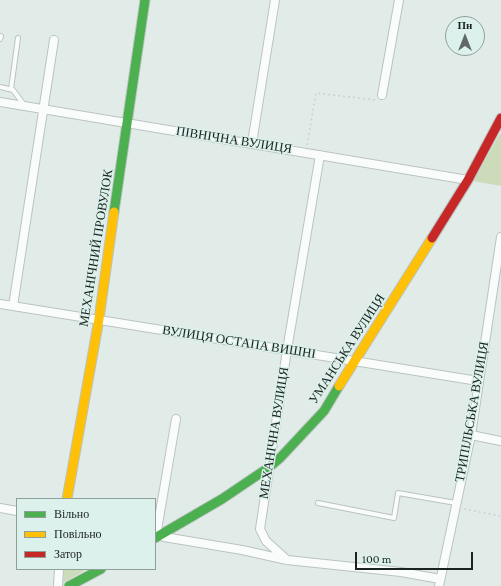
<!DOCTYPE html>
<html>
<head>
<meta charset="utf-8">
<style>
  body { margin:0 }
  #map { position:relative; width:501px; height:586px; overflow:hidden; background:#e1ece9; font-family:"Crimson Pro",serif }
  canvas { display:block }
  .legend { position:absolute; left:16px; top:498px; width:140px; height:72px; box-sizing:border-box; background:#dcf1eb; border:1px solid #8f9f9a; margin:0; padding:5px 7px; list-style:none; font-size:12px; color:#1b2320 }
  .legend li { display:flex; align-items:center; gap:8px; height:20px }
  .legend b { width:20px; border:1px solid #8f9f9a }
  .north { position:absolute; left:445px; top:16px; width:40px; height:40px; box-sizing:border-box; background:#dcf1eb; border:1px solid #8f9f9a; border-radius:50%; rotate:0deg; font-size:11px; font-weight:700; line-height:16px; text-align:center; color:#1b2320 }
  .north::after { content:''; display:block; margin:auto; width:14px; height:18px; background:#606966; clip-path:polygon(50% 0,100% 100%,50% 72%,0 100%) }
  .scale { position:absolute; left:355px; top:552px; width:118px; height:18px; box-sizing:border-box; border:2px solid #1b2320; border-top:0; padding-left:5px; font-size:12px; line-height:14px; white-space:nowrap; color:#1b2320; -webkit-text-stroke:3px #dcf1eb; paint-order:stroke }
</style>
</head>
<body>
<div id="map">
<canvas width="501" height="586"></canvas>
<ul class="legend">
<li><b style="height:5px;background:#4caf50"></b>Вільно</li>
<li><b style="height:5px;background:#ffc107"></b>Повільно</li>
<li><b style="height:5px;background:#c62828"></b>Затор</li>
</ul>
<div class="north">Пн</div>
<div class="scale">100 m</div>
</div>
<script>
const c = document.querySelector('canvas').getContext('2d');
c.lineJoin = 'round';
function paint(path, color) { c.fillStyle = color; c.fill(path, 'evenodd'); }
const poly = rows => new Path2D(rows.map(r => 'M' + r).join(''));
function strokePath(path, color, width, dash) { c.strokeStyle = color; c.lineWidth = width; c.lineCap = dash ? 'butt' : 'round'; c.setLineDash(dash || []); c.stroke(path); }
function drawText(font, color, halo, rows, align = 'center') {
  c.font = font + ' "Crimson Pro",serif'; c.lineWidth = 3; c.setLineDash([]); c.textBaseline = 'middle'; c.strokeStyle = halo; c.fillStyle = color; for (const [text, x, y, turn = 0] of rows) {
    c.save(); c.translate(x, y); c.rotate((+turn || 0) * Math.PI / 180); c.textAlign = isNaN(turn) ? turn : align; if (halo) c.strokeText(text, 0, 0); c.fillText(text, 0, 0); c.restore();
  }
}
paint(poly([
  [501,133,501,186,473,181,499,135],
  [64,569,87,569,63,583]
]), '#ccdcba');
const lane = poly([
  [0,39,1,36],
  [0,87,13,90,25,106],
  [11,89,18,38],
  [318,503,394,518,398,493,456,503]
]);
const street = poly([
  [382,95,399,0],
  [0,102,468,180],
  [252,143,275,0],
  [0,304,478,381],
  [13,306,54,40],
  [471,435,501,441],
  [0,508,17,511],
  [155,530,164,537,242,550,287,560,401,572,440,579],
  [157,530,176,419],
  [287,560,266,541,260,529,287,350,320,155],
  [58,586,59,569],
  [439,586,471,435,501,237]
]);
const fast = poly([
  [114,212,145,0],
  [155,538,222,499,268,468,280,458,324,411,339,386],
  [69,586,101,569]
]);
const slow = poly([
  [339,386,432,238],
  [67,499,99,319,114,212]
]);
const jam = poly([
  [432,238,468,180,501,118]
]);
strokePath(lane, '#bbc3c1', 6);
strokePath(street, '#bbc3c1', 10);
strokePath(fast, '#bbc3c1', 11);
strokePath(slow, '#bbc3c1', 11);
strokePath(jam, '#bbc3c1', 11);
strokePath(poly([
  [307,145,316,93,376,100],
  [464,509,501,516]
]), '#cdd0d0', 1.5, [2, 3]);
strokePath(lane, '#fafcfc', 4);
strokePath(street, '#fafcfc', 8);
strokePath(fast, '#4caf50', 9);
strokePath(slow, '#ffc107', 9);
strokePath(jam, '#c62828', 9);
drawText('13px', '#1b2320', '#dcf1eb', [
  ["ПІВНІЧНА ВУЛИЦЯ",234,140,9],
  ["МЕХАНІЧНИЙ ПРОВУЛОК",96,248,-81],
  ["ВУЛИЦЯ ОСТАПА ВИШНІ",239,342,9],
  ["УМАНСЬКА ВУЛИЦЯ",347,349,-57],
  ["ТРИПІЛЬСЬКА ВУЛИЦЯ",472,412,-80],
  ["МЕХАНІЧНА ВУЛИЦЯ",274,433,-81]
]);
</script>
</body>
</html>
